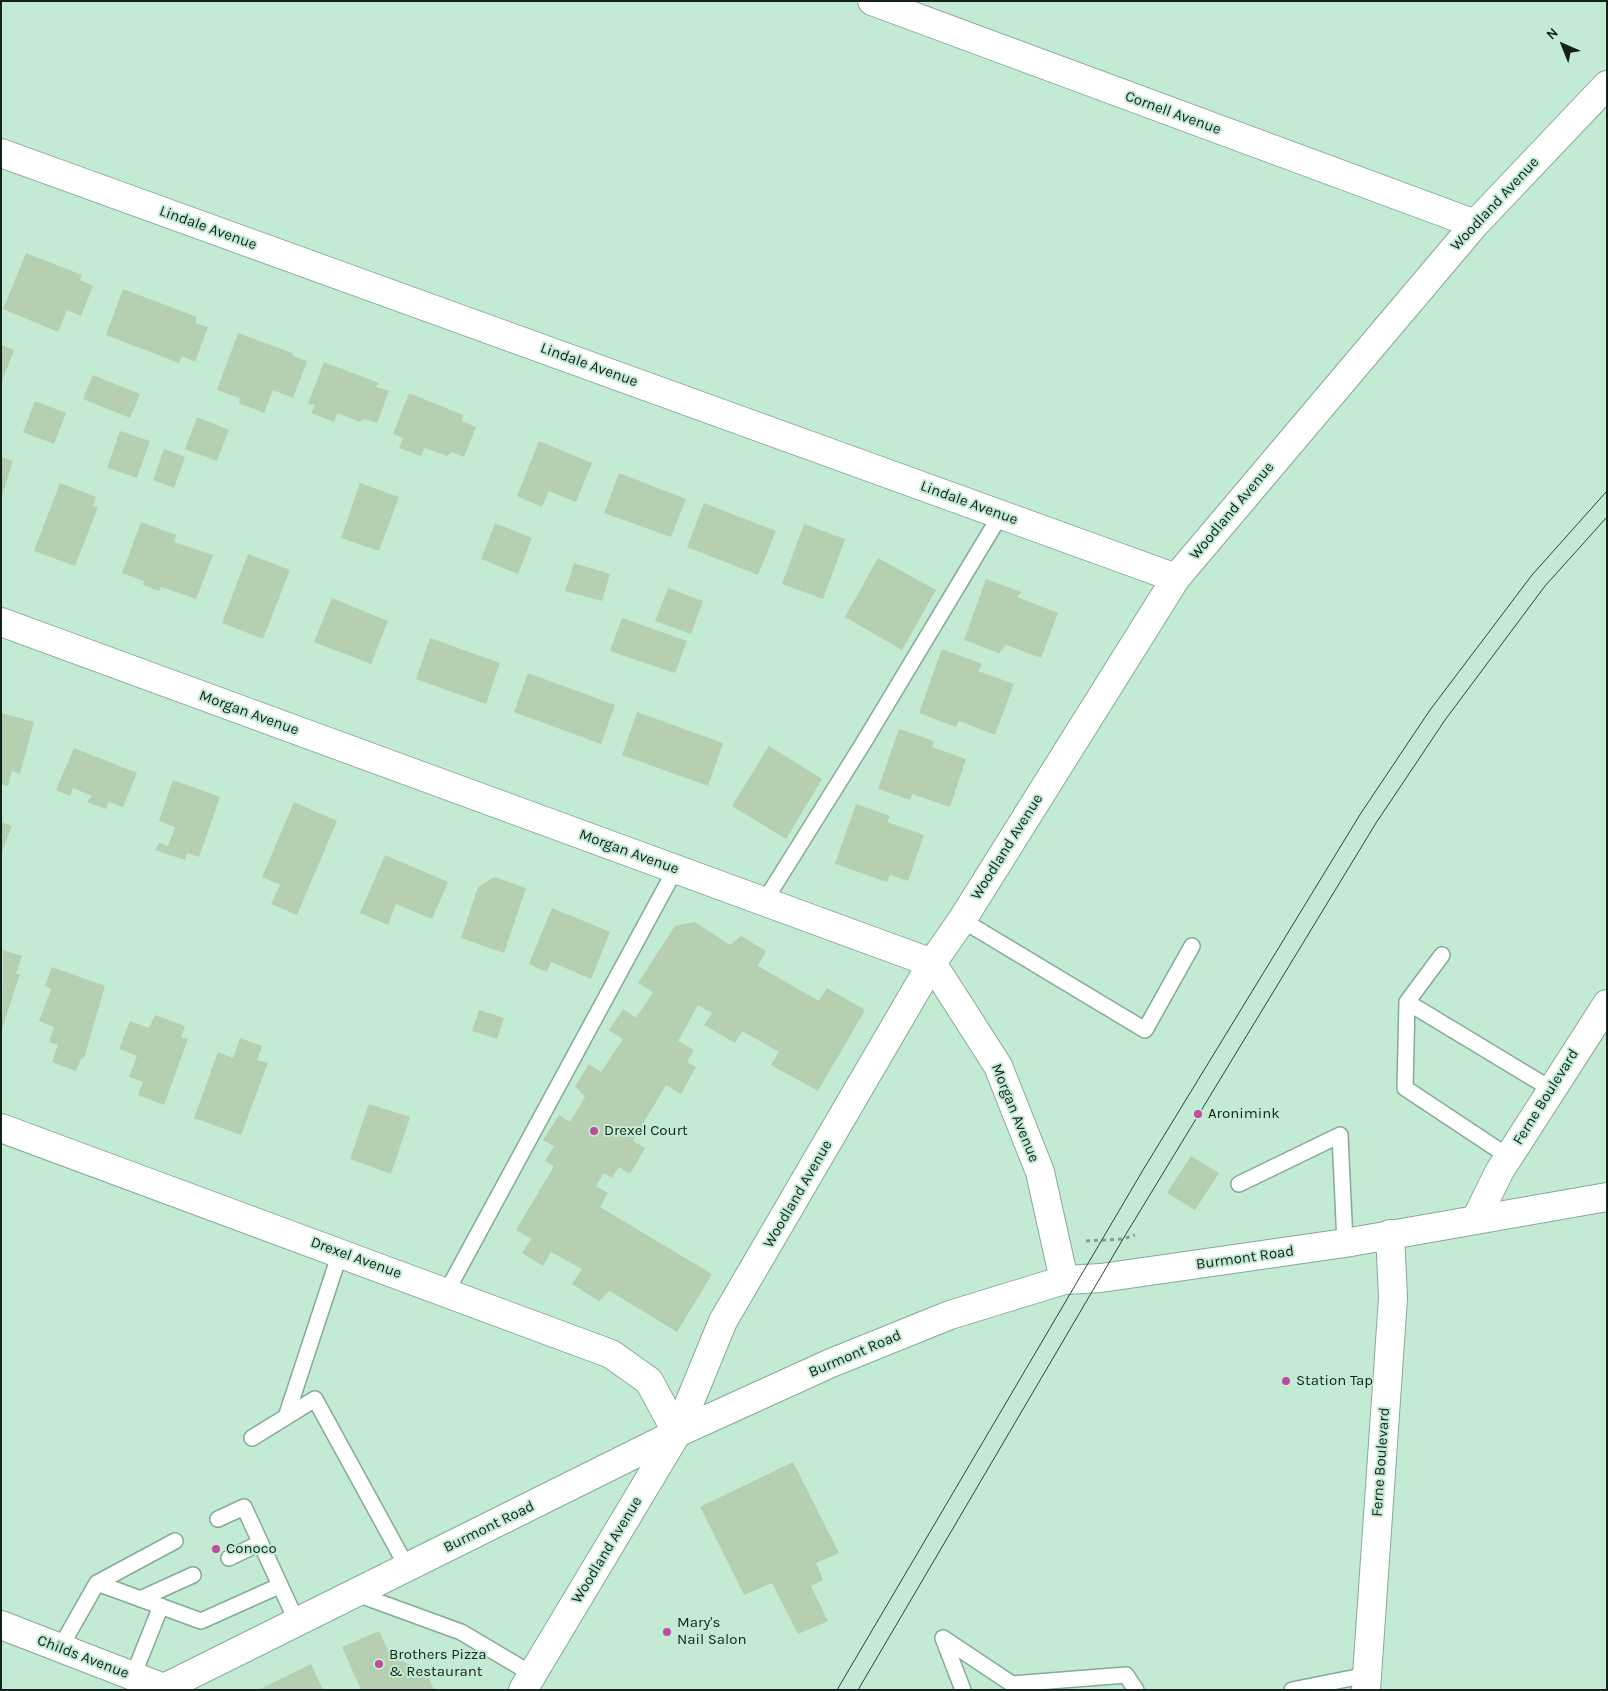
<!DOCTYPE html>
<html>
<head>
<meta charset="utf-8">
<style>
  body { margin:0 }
  #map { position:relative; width:1608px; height:1691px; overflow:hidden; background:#c3ebd4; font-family:Karla,sans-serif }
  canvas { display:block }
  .frame { position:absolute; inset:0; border:2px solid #13221a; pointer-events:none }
  .north { position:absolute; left:1538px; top:20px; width:50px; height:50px; -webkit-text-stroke:4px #c3ebd4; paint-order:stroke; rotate:316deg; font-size:14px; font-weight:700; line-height:20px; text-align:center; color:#13221a }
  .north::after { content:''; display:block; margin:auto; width:18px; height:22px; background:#13221a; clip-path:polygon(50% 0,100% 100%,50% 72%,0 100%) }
</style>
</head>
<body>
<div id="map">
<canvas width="1608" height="1691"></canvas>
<div class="frame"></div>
<div class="north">N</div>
</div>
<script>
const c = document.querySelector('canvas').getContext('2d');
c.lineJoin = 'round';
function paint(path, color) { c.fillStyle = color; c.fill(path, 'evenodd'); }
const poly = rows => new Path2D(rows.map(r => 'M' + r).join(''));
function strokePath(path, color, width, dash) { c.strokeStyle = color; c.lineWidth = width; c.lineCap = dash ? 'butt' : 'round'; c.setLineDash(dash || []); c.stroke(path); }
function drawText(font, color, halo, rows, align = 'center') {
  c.font = font + ' Karla,sans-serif'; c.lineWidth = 4; c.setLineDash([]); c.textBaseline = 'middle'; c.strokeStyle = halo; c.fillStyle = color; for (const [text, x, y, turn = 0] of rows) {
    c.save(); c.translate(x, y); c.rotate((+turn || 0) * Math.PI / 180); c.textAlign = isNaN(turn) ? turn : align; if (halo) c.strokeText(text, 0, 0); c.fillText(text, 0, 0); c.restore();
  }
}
paint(poly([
  [26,253,82,275,80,280,93,286,81,316,67,310,58,332,3,309],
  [123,289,197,317,195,323,208,327,195,362,182,356,179,363,106,335],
  [238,333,292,353,293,356,307,361,293,398,273,390,264,413,239,403,240,398,217,390],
  [1,345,14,350,1,384],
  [324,362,379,383,376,387,389,391,377,423,364,419,360,422,337,413,334,422,311,413,315,405,308,404],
  [93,375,140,394,130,418,83,399],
  [409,393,463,415,462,421,476,427,464,457,452,452,447,456,425,448,421,456,399,448,403,438,393,434],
  [35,401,66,413,54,444,23,432],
  [197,417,229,430,217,461,185,449],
  [120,431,150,441,137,478,107,468],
  [539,441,592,463,576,502,549,491,542,507,517,496],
  [164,449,185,457,174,488,153,480],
  [1,457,13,461,2,496,1,496],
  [619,473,686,499,671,537,604,513],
  [60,483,96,497,93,506,98,507,75,566,34,551],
  [360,483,399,497,379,551,341,538],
  [704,503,776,531,758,575,687,547],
  [141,522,176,535,174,542,213,555,196,599,161,587,159,591,143,585,144,581,122,573],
  [495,523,532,538,518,574,481,559],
  [804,524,845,539,823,599,782,584],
  [248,554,290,570,263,639,222,623],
  [878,558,936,590,902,650,845,617],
  [574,563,610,574,602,601,565,591],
  [986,579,1021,592,1017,597,1058,613,1041,658,1006,645,999,653,964,640],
  [668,588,703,601,691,634,655,621],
  [332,598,388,621,371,664,314,642],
  [622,618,687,641,675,673,610,651],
  [430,638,500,663,486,704,416,679],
  [942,649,982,664,978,671,1014,684,995,735,959,721,956,727,919,713],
  [528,673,615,705,601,744,514,712],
  [637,712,723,743,708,786,622,755],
  [1,713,34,722,20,774,12,771,8,786,1,784],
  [899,729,934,741,932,747,966,759,950,807,912,794,910,800,878,789],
  [769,746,822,779,786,839,732,806],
  [74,748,137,773,123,807,108,802,106,809,87,802,92,796,73,788,70,796,56,790],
  [173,780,220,797,199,857,187,853,185,860,155,850,159,843,168,846,175,827,159,821],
  [294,802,337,821,297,915,271,904,280,885,262,877],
  [856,804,890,816,887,822,924,835,908,881,890,875,887,882,835,864],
  [1,822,12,826,1,854],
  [385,855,448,882,432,919,396,904,388,925,360,913],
  [494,877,526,888,504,953,461,938,478,887],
  [552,908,610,932,591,979,551,962,547,972,529,964],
  [695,922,730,945,741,936,766,951,758,966,819,1001,827,988,865,1010,818,1091,771,1065,779,1052,742,1031,735,1043,704,1025,712,1013,698,1005,678,1041,694,1050,687,1062,696,1067,681,1094,666,1085,633,1141,645,1148,630,1174,619,1167,612,1178,604,1173,596,1186,608,1193,600,1207,712,1274,677,1332,610,1291,599,1301,572,1284,582,1269,551,1252,543,1266,522,1253,531,1239,516,1230,554,1166,545,1161,554,1146,543,1140,559,1115,570,1122,585,1097,575,1086,589,1064,601,1072,623,1039,609,1030,623,1009,636,1018,653,992,638,983,675,926],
  [3,950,22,956,16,974,20,974,2,1029],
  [52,967,105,986,84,1058,81,1059,76,1071,52,1062,58,1045,49,1042,54,1027,39,1021,51,989,45,986],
  [479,1010,504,1018,497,1039,472,1031],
  [155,1015,185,1026,181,1037,188,1039,164,1105,138,1095,143,1082,129,1077,137,1056,119,1049,130,1021,149,1028],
  [240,1038,262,1046,257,1060,268,1063,241,1135,194,1118,218,1052,233,1058],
  [369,1104,410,1117,391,1174,350,1159],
  [1191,1156,1219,1173,1195,1210,1167,1193],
  [793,1462,839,1553,816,1563,823,1580,811,1586,828,1621,798,1634,772,1583,744,1595,700,1507],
  [379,1631,390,1655,427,1673,434,1690,361,1690,342,1647],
  [311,1664,323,1690,258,1690]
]), '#b5cfb0');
const service = poly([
  [764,902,864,742,1001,514],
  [962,920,1145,1030,1192,946],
  [1442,955,1407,1002,1405,1088,1509,1157],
  [1407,1002,1551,1089],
  [1239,1184,1340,1135,1345,1243],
  [447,1291,675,870],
  [286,1417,340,1253],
  [252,1438,315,1399,407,1567],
  [218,1519,244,1507,297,1622],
  [229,1558,260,1543],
  [97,1583,175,1541],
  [354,1593,461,1632,532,1674],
  [140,1599,193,1575],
  [943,1638,1012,1684,1126,1675,1136,1690],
  [943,1638,963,1690],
  [60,1648,97,1583,201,1621,279,1586],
  [133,1676,161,1606],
  [1292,1690,1367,1675]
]);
const minor = poly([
  [872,1,1475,224],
  [1,153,1176,578],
  [1,622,932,963,998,1066,1040,1172,1064,1280],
  [1,1128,611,1354,649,1381,677,1433],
  [1476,1219,1499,1172,1607,1004],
  [1,1625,164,1688],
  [523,1690,677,1433,723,1321,932,963,962,920,1176,578,1475,224,1607,85],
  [1366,1690,1393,1298,1390,1234]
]);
const tertiary = poly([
  [160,1690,677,1433,831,1363,950,1315,1064,1280,1101,1278,1345,1243,1607,1197]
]);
strokePath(service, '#85aa95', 18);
strokePath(minor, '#85aa95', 30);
strokePath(tertiary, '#85aa95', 30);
strokePath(poly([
  [1086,1241,1123,1239,1135,1235]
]), '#82a190', 3, [4, 4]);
strokePath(service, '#fff', 15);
strokePath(minor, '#fff', 28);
strokePath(tertiary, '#fff', 28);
strokePath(poly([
  [837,1690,1143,1170,1361,813,1430,710,1532,575,1607,491],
  [858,1690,1123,1239,1376,823,1445,720,1545,586,1607,517]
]), '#2f4238', 1);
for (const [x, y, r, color] of [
  [1198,1114,5,"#c1499f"],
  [594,1131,5,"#c1499f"],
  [1286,1381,5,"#c1499f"],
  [216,1549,5,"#c1499f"],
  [667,1632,5,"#c1499f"],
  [379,1664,5,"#c1499f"]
]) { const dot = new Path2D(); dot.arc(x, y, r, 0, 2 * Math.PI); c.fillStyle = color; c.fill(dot); strokePath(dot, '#c3ebd4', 2); }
drawText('15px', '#13221a', '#c3ebd4', [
  ["Cornell Avenue",1173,113,20],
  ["Woodland Avenue",1495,204,-47],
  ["Lindale Avenue",208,228,20],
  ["Lindale Avenue",589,365,20],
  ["Lindale Avenue",969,503,20],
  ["Woodland Avenue",1232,511,-50],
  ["Morgan Avenue",249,713,20],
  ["Woodland Avenue",1007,847,-58],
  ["Morgan Avenue",629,852,20],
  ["Ferne Boulevard",1546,1097,-58],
  ["Morgan Avenue",1015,1113,68],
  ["Woodland Avenue",798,1194,-60],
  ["Drexel Avenue",356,1258,20],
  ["Burmont Road",1245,1258,-8],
  ["Burmont Road",855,1354,-23],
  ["Ferne Boulevard",1381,1462,-86],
  ["Burmont Road",489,1527,-26],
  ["Woodland Avenue",607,1550,-59],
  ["Childs Avenue",83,1657,21]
]);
drawText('15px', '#13221a', '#c3ebd4', [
  ["Aronimink",1208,1114],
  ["Drexel Court",604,1131],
  ["Station Tap",1296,1381],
  ["Conoco",226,1549],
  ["Mary's",677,1623],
  ["Nail Salon",677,1640],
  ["Brothers Pizza",389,1655],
  ["& Restaurant",389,1672]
], 'left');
</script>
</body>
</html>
